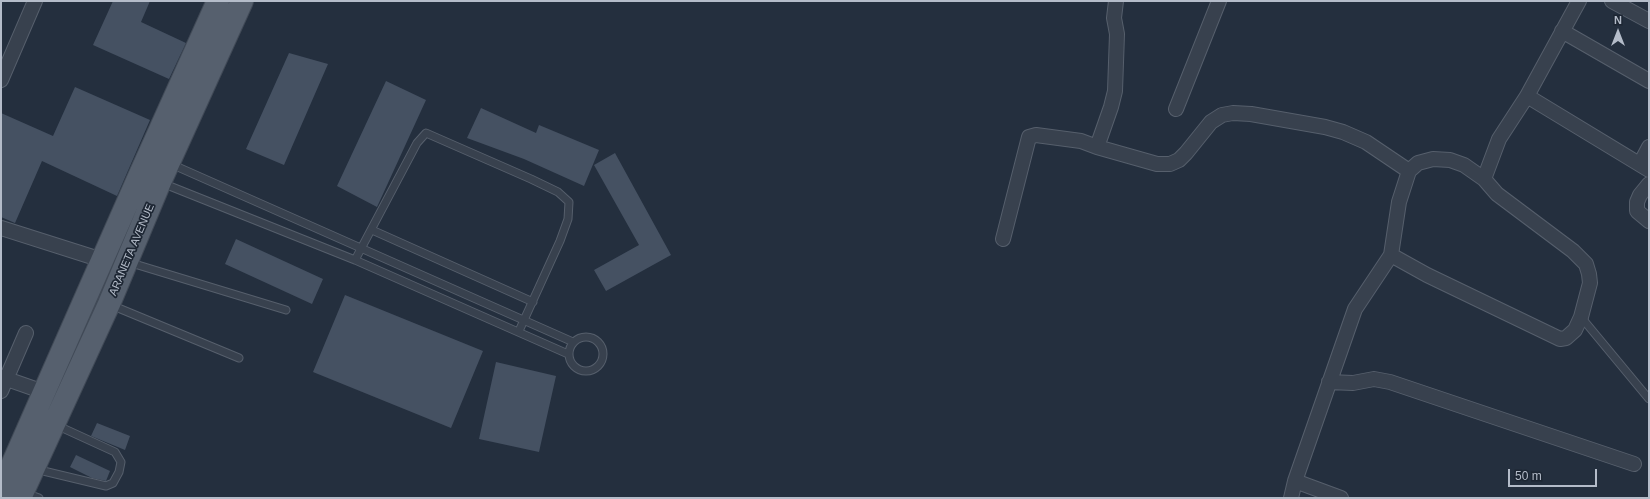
<!DOCTYPE html>
<html>
<head>
<meta charset="utf-8">
<style>
  body { margin:0 }
  #map { position:relative; width:1650px; height:499px; overflow:hidden; background:#242f3e; font-family:Helvetica,sans-serif }
  canvas { display:block }
  .frame { position:absolute; inset:0; border:2px solid #b4bcc9; pointer-events:none }
  .north { position:absolute; left:1598px; top:12px; width:40px; height:40px; -webkit-text-stroke:3px #1d2633; paint-order:stroke; rotate:0deg; font-size:11px; font-weight:700; line-height:16px; text-align:center; color:#b4bcc9 }
  .north::after { content:''; display:block; margin:auto; width:14px; height:18px; background:#b4bcc9; clip-path:polygon(50% 0,100% 100%,50% 72%,0 100%) }
  .scale { position:absolute; left:1508px; top:469px; width:89px; height:18px; box-sizing:border-box; border:2px solid #b4bcc9; border-top:0; padding-left:5px; font-size:12px; line-height:14px; white-space:nowrap; color:#b4bcc9; -webkit-text-stroke:3px #1d2633; paint-order:stroke }
</style>
</head>
<body>
<div id="map">
<canvas width="1650" height="499"></canvas>
<div class="frame"></div>
<div class="north">N</div>
<div class="scale">50 m</div>
</div>
<script>
const c = document.querySelector('canvas').getContext('2d');
c.lineJoin = 'round';
function paint(path, color) { c.fillStyle = color; c.fill(path, 'evenodd'); }
const poly = rows => new Path2D(rows.map(r => 'M' + r).join(''));
function strokePath(path, color, width, dash) { c.strokeStyle = color; c.lineWidth = width; c.lineCap = dash ? 'butt' : 'round'; c.setLineDash(dash || []); c.stroke(path); }
function drawText(font, color, halo, rows, align = 'center') {
  c.font = font + ' Helvetica,sans-serif'; c.lineWidth = 3.5; c.setLineDash([]); c.textBaseline = 'middle'; c.strokeStyle = halo; c.fillStyle = color; for (const [text, x, y, turn = 0] of rows) {
    c.save(); c.translate(x, y); c.rotate((+turn || 0) * Math.PI / 180); c.textAlign = isNaN(turn) ? turn : align; if (halo) c.strokeText(text, 0, 0); c.fillText(text, 0, 0); c.restore();
  }
}
paint(poly([
  [113,1,150,1,141,22,186,43,169,79,93,45],
  [289,53,328,64,284,165,246,149],
  [386,81,426,100,377,207,337,186],
  [75,87,150,120,117,196,42,161,15,223,1,217,1,113,53,136],
  [481,108,536,133,539,125,599,150,584,186,524,159,467,138],
  [615,153,671,255,606,291,594,270,639,245,594,165],
  [236,239,323,279,312,304,225,264],
  [345,295,483,351,451,428,313,372],
  [496,362,556,376,539,452,479,439],
  [97,423,130,436,125,450,91,436],
  [76,455,110,471,106,481,92,478,70,467]
]), '#455162');
const lane = poly([
  [171,164,573,342],
  [162,183,355,260,568,354],
  [372,230,533,302],
  [355,260,417,143,426,133,531,179,558,192,569,202,568,219,560,241,519,331],
  [128,262,286,310],
  [111,305,239,358],
  [1581,317,1649,399],
  '569 354a17 17 0 1 1 34 0a17 17 0 1 1-34 0Z',
  [35,469,106,486,113,483,119,472,121,462,115,452,56,425],
  [25,493,39,498]
]);
const street = poly([
  [1612,1,1649,21],
  [1562,31,1649,81],
  [1,80,35,1],
  [1527,96,1649,170],
  [1176,109,1219,1],
  [1097,147,1157,164,1170,164,1179,160,1186,153,1211,122,1222,115,1233,113,1251,114,1325,127,1343,132,1366,142,1409,171],
  [1640,164,1649,147],
  [1484,179,1499,139,1527,96,1579,1],
  [1649,184,1640,195,1637,202,1637,211,1649,221],
  [1,228,102,260],
  [1003,239,1029,137,1036,135,1081,141,1097,147,1111,107,1115,91,1117,34,1114,18,1116,1],
  [1,377,44,392],
  [1329,382,1353,383,1374,379,1390,382,1634,464],
  [1,391,26,333],
  [1295,481,1341,498],
  [1291,498,1295,481,1355,309,1391,255,1399,202,1409,171,1418,163,1433,159,1450,160,1464,165,1484,179,1497,194,1573,251,1586,264,1589,274,1590,283,1581,317,1575,330,1566,338,1560,339,1427,275,1391,255]
]);
const primary = poly([
  [1,490,141,172,218,1],
  [20,498,109,304,160,182,242,1]
]);
strokePath(lane, '#565f6c', 9);
strokePath(street, '#565f6c', 16);
strokePath(primary, '#414a57', 24);
strokePath(lane, '#38414e', 7);
strokePath(street, '#38414e', 14);
strokePath(primary, '#56606e', 22);
drawText('11px', '#b4bcc9', '#1d2633', [
  ["ARANETA AVENUE",132,250,-67]
]);
</script>
</body>
</html>
